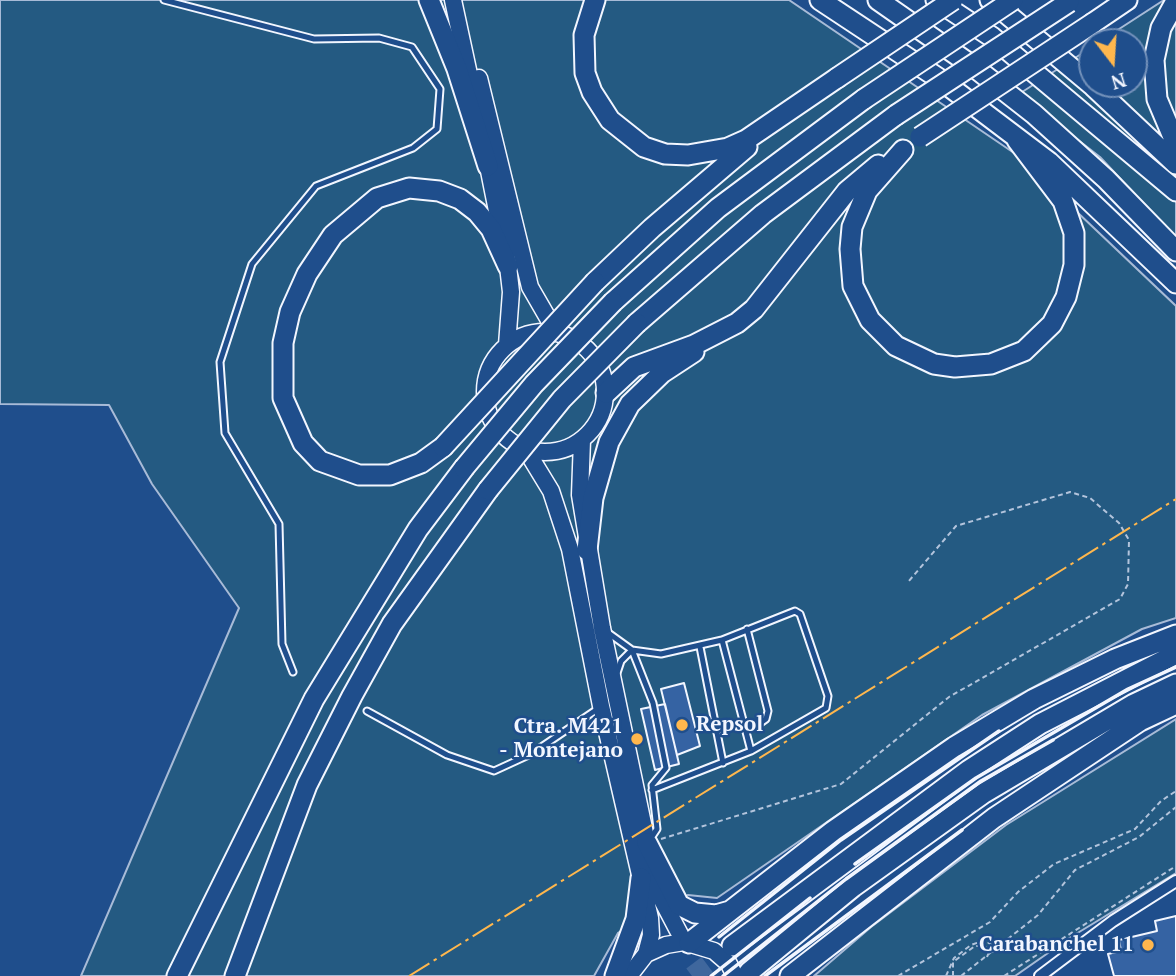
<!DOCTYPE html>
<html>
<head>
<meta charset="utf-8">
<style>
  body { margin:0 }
  #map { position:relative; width:1176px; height:976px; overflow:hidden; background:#1f4e8c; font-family:"PT Serif",serif }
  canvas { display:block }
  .north { position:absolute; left:1078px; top:28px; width:70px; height:70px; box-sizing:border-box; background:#1f4e8c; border:2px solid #7391ba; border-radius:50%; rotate:163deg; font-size:19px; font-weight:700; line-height:28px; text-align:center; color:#f2f6ff }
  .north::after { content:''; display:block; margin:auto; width:24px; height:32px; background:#ffb74d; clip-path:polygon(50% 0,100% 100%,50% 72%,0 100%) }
</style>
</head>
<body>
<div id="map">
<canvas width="1176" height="976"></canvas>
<div class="north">N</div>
</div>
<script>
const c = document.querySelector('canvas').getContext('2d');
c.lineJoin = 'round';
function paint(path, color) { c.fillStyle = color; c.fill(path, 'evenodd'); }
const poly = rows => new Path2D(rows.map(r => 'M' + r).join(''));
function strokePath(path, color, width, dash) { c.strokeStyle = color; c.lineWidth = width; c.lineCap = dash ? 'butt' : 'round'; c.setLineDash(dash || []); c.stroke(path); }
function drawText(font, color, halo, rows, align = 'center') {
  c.font = font + ' "PT Serif",serif'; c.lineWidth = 5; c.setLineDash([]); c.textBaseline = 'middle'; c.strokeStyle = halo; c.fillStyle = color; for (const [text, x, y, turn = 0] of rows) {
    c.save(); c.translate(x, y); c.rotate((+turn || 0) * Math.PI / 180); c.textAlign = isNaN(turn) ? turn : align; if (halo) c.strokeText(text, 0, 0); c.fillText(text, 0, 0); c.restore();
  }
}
const green = poly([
  [0,0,789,0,1017,155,1176,306,1176,618,1142,629,982,715,717,898,688,895,618,933,594,976,81,976,239,608,152,484,109,405,0,404,0,0],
  [1164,0,1176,0,1176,238,1100,157,1019,94,1092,47,1092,84,1134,84,1134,42,1099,42,1164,0],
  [1176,719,1176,873,1071,937,1015,976,814,976,871,927,1006,825,1176,719]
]);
paint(green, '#245a82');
strokePath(green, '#a8bbd7', 2);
const building = poly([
  [684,683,700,746,677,755,661,689,684,683],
  [665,704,679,764,655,770,641,709,665,704],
  [1176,916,1176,976,1114,976,1108,954,1121,951,1119,940,1157,931,1155,921,1176,916]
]);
paint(building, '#3563a3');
strokePath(building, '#f2f6ff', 2);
strokePath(poly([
  [692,976,732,946]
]), '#3f679d', 19, [19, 10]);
const lane = poly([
  [164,0,314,39,379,38,412,47,440,89,437,129,413,148,316,186,252,264,220,362,225,433,279,524,282,644,293,672],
  [607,632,632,650,661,654,722,640,795,611,800,614,828,696,826,708,751,751,652,790],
  [722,640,751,751],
  [700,647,723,763],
  [632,650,653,703,666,768,652,785,657,829,651,838],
  [617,673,621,661,632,650],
  [367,711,447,755,494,771,531,754,599,708],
  [745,730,759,724,766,719,768,711,747,629]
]);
const street = poly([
  [1040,976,1113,921,1176,881]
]);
const primary = poly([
  [453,0,473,93],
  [479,78,530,287,556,332],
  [486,156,508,266,511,292,507,345],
  '485 392a60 60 0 1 1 120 0a60 60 0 1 1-120 0Z',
  [582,440,580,495,602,628,647,843,662,900,684,942],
  [526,450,551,491,570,549,601,706,650,918,651,935,646,954],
  [629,976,646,954,666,945,684,942,714,951,729,964,735,976]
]);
const highway = poly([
  [429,0,457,69,488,166],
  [595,0,584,35,585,73,592,92,610,120,644,147,665,154,688,155,728,148,746,140,837,78],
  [820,0,938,78,1049,162,1176,283],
  [878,0,974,67,1034,114,1106,179,1176,251],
  [936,0,992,37,1176,191],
  [990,0,1093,86,1176,164],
  [1176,1,1161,28,1154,60,1157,99,1176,144],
  [1093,23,1127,0],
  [903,150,867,191,852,227,850,249,853,286,870,320,896,346,934,364,955,367,991,364,1024,351,1052,324,1066,297,1074,265,1074,233,1063,201,1017,140],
  [595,282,652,228,747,147],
  [613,302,718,208,864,99],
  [637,323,763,214,896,115],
  [606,393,634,367,694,345,737,323,754,309,847,191,878,165],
  [443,447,421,463,390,475,359,475,320,461,303,443,283,398,283,343,290,312,307,274,333,235,377,198,409,188,439,191,460,199,477,212,491,229,508,266],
  [587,550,593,498,609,442,630,404,662,373,694,352],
  [647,843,679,905,695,913,716,915,730,911],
  [689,943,833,831,954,747,1034,699,1115,659,1176,635],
  [732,946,969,770,1040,724,1176,654],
  [749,972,853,887,984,793,1134,704,1176,684],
  [177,976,314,699,418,529,464,468],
  [235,976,307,785,352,696,392,624,488,490],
  [615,976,636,919,641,878],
  [790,976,994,818,1140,721,1176,704]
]);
strokePath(lane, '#f2f6ff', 9);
strokePath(street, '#f2f6ff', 14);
strokePath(primary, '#f2f6ff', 19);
strokePath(highway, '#f2f6ff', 23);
strokePath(poly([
  [661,839,841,784,949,697,1120,599,1128,584,1129,540,1119,523,1090,498,1070,492,956,526,908,582],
  [898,976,990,922,1018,892,1054,864,1135,829,1161,801,1176,791],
  [946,976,954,958,971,945,985,940,994,947,993,953],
  [953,976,953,962,975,946,985,946,989,952,987,957],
  [961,976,1038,915,1075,870,1139,837,1176,807],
  [1004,976,1176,866]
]), '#b3c4dc', 2, [5, 3.5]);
strokePath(lane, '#1f4e8c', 5);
strokePath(street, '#1f4e8c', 10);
strokePath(primary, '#1f4e8c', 16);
strokePath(highway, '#1f4e8c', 19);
const highwayBridge = poly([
  [837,78,953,0],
  [864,99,1013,0],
  [896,115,1069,2],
  [920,137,1093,23],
  [443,447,595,282],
  [464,468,534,384,613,302],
  [488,490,562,399,637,323]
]);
strokePath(highwayBridge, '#f2f6ff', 23, []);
strokePath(highwayBridge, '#1f4e8c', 19);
strokePath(poly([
  [855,864,976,778,1128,689,1176,667],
  [719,937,841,840,999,731],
  [711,976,810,898],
  [723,976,846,879,981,781,1053,740],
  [765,976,962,830]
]), '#f2f6ff', 3.5);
strokePath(poly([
  [409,976,1176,499]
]), '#ffb74d', 2, [24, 5, 3.5, 5]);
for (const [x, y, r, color] of [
  [682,725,7,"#ffb74d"],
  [637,739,7,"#ffb74d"],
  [1148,945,7,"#ffb74d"]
]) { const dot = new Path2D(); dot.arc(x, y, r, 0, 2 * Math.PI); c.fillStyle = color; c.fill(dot); strokePath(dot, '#1f4e8c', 2.5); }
drawText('bold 21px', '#f2f6ff', '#1f4e8c', [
  ["Repsol",696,725,"left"],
  ["Ctra. M421",623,727],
  ["- Montejano",623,751],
  ["Carabanchel 11",1134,945]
], 'right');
</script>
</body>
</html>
